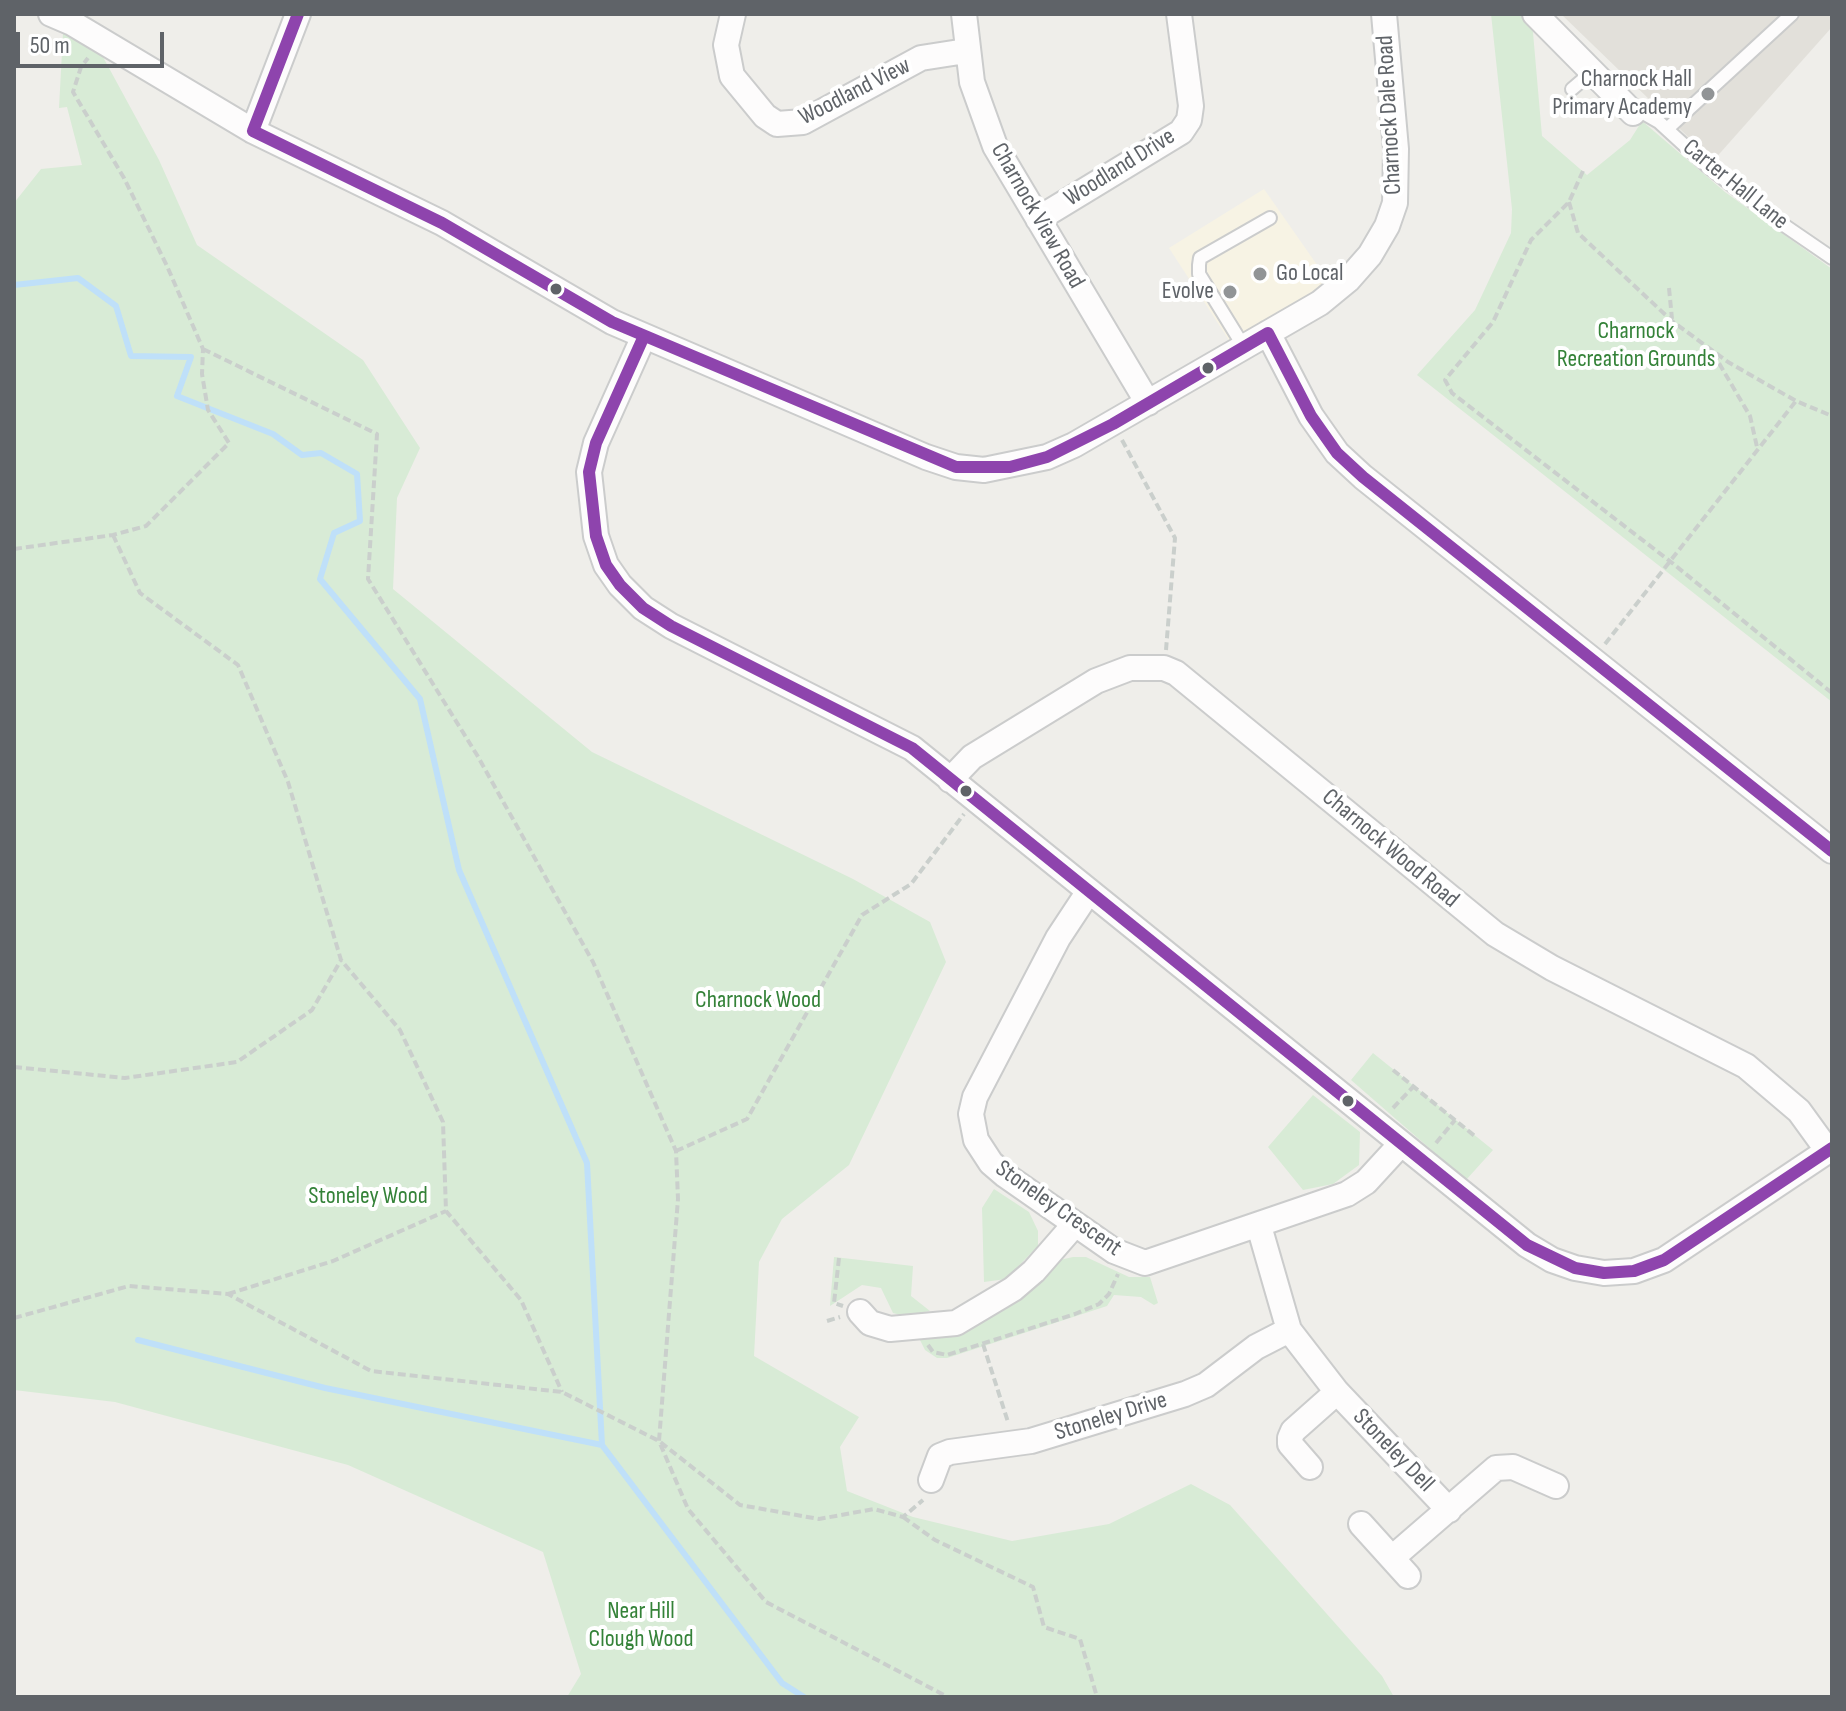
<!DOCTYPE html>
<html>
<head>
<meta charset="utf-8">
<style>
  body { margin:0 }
  #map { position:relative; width:1846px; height:1711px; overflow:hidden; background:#efeeea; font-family:"Sofia Sans Condensed",sans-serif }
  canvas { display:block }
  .frame { position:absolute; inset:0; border:16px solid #5f6368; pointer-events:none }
  .scale { position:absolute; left:16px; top:32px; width:148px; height:36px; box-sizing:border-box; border:4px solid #5f6368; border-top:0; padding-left:10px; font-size:24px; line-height:28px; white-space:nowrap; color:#5f6368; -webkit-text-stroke:6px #fff; paint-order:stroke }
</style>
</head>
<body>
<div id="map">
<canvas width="1846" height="1711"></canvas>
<div class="frame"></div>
<div class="scale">50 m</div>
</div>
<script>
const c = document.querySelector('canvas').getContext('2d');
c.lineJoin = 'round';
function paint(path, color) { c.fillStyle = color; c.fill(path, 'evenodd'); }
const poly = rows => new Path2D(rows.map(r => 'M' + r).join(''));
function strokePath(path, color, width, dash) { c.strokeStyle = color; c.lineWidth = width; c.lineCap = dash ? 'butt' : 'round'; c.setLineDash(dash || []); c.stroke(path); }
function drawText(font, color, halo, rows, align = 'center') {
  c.font = font + ' "Sofia Sans Condensed",sans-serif'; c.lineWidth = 8; c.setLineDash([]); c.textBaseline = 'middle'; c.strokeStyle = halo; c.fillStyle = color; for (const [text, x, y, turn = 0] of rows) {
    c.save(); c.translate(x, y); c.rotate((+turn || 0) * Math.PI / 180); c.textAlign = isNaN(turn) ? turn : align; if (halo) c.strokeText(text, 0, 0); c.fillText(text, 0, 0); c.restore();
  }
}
paint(poly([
  [1264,189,1336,292,1236,351,1169,248]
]), '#f7f3e4');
paint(poly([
  [1561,14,1832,14,1832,27,1713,161]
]), '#e2e0da');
paint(poly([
  [1491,14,1524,14,1532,21,1542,136,1587,175,1630,140,1642,121,1725,192,1832,269,1832,702,1417,375,1475,310,1511,233,1512,209],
  [63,33,103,57,159,160,197,245,363,360,420,448,397,498,393,589,592,752,853,879,930,922,946,962,849,1165,782,1219,759,1262,754,1356,859,1417,840,1447,847,1491,913,1517,1012,1541,1109,1524,1191,1484,1230,1505,1382,1676,1394,1697,567,1697,581,1674,543,1552,348,1465,115,1402,14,1390,14,203,41,169,82,165,67,107,59,108],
  [1373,1053,1493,1150,1466,1180,1351,1080],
  [1313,1095,1360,1132,1359,1165,1333,1184,1303,1190,1268,1147],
  [994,1189,1029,1212,1038,1231,1038,1246,1006,1279,984,1282,982,1208],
  [834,1257,913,1266,911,1296,930,1311,905,1316,893,1313,881,1288,862,1285,830,1306],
  [1073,1257,1086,1257,1129,1277,1150,1277,1158,1303,1154,1305,1141,1297,1114,1295,1107,1306,947,1358,937,1358,925,1350,919,1338,960,1329,1055,1261]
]), '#d8ebd6');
strokePath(poly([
  [14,285,78,278,116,306,131,356,191,357,177,396,273,434,302,455,321,453,357,474,360,521,334,533,320,579,420,699,459,870,587,1163,602,1445,782,1683,804,1697],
  [138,1340,325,1388,602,1445]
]), '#bfe0f9', 6);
const lane = poly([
  [1572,89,1593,71],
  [1633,113,1645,114,1659,122,1707,166,1775,219,1832,258],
  [1667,129,1792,14],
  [1244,347,1199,274,1199,265,1200,258,1270,218]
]);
const street = poly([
  [51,14,72,23,253,131,442,223,612,322,926,457,956,467,984,470,1047,457,1074,445,1320,303,1348,280,1370,255,1387,226,1395,203,1396,149,1384,14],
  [733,14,726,45,732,76,765,116,777,124,803,122,921,58,966,51],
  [964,14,972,82,995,146,1148,403],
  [1535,14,1633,113],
  [253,131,298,14],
  [1038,219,1181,132,1189,120,1191,106,1179,14],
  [1268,333,1311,416,1337,453,1363,477,1832,851],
  [644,336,596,443,589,472,596,536,606,565,620,585,643,608,671,626,912,748,1527,1245,1552,1260,1575,1268,1604,1273,1634,1271,1664,1260,1832,1148],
  [950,780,972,757,1096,681,1130,668,1164,668,1176,673,1495,934,1552,968,1746,1066,1799,1111,1828,1151],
  [1089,891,1058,938,975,1097,971,1114,976,1140,991,1163,1005,1175,1114,1251,1145,1263,1347,1194,1366,1182,1400,1145],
  [1259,1226,1289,1330,1337,1392,1449,1510],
  [860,1312,870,1323,890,1329,956,1323,1013,1289,1034,1271,1075,1224],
  [1310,1467,1290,1444,1290,1438,1293,1431,1337,1392],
  [931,1480,940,1456,950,1452,1031,1441,1185,1394,1206,1385,1256,1347,1289,1330],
  [1361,1524,1408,1576],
  [1392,1558,1496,1468,1513,1467,1556,1486]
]);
strokePath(lane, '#cbcccc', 16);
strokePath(street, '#cbcccc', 28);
strokePath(poly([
  [1583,171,1569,202,1531,240,1493,322,1445,380,1452,393,1671,562,1832,693],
  [1569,202,1578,233,1672,321,1728,362,1796,401,1832,416],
  [1669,288,1672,319],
  [203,349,377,434,368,579,477,755,593,962,676,1151,678,1199,659,1441,688,1509,766,1602,948,1697],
  [1713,353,1750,416,1757,447],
  [1122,440,1175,538,1166,650],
  [113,535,140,593,238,665,288,782,341,960,400,1030,443,1122,446,1211,521,1300,562,1392],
  [14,549,113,535,146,526,229,443,208,410,202,374,203,349,167,266,124,178,73,92,81,67,88,58],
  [1605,644,1796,401],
  [14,1067,125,1078,237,1062,312,1010,341,960],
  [1393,1070,1476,1137],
  [1393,1108,1413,1087],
  [1436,1143,1455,1120],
  [676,1151,747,1119,862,915,911,884,964,814],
  [839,1258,834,1303,843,1306],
  [228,1294,333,1261,446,1211],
  [14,1318,129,1286,228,1294,371,1371,562,1392,659,1441,740,1505,819,1519,874,1509,903,1517,923,1500],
  [827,1321,840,1317],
  [983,1344,1008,1422],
  [928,1345,933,1352,947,1355,1075,1314,1099,1304,1109,1294,1118,1274],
  [903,1517,935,1540,1033,1587,1044,1627,1080,1639,1097,1697]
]), '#cacfcc', 4, [8, 4]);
strokePath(lane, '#fdfcfc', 12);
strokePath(street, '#fdfcfc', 24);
strokePath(poly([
  [253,131,442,223,612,322,956,467,1010,467,1047,457,1113,424,1268,333,1311,416,1337,453,1363,477,1832,851],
  [253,131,298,14],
  [644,336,596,443,589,472,596,536,606,565,620,585,643,608,671,626,912,748,1527,1245,1575,1268,1604,1273,1634,1271,1664,1260,1832,1148]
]), '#8e44ad', 12);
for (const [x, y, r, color] of [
  [1708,94,8,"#919496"],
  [1260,274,8,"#919496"],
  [556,289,7,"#5f6368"],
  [1230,292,8,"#919496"],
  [1208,368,7,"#5f6368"],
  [966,791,7,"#5f6368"],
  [1348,1101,7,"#5f6368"]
]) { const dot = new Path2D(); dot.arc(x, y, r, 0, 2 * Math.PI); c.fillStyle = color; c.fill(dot); strokePath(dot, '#fff', 3); }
drawText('24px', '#5f6368', '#fff', [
  ["Charnock Hall",1692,80],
  ["Primary Academy",1692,108],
  ["Go Local",1276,274,"left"],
  ["Evolve",1214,292]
], 'right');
drawText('24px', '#5f6368', '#fff', [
  ["Woodland View",855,92,-27],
  ["Charnock Dale Road",1390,115,-93],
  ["Woodland Drive",1120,168,-32],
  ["Carter Hall Lane",1735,185,39],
  ["Charnock View Road",1037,216,60],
  ["Charnock Wood Road",1390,849,40],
  ["Stoneley Crescent",1058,1209,35],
  ["Stoneley Drive",1111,1417,-17],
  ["Stoneley Dell",1393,1451,46]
]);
drawText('24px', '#348238', '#fff', [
  ["Charnock",1636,332],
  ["Recreation Grounds",1636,360],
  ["Charnock Wood",758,1001],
  ["Stoneley Wood",368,1197],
  ["Near Hill",641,1612],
  ["Clough Wood",641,1640]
]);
</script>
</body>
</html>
